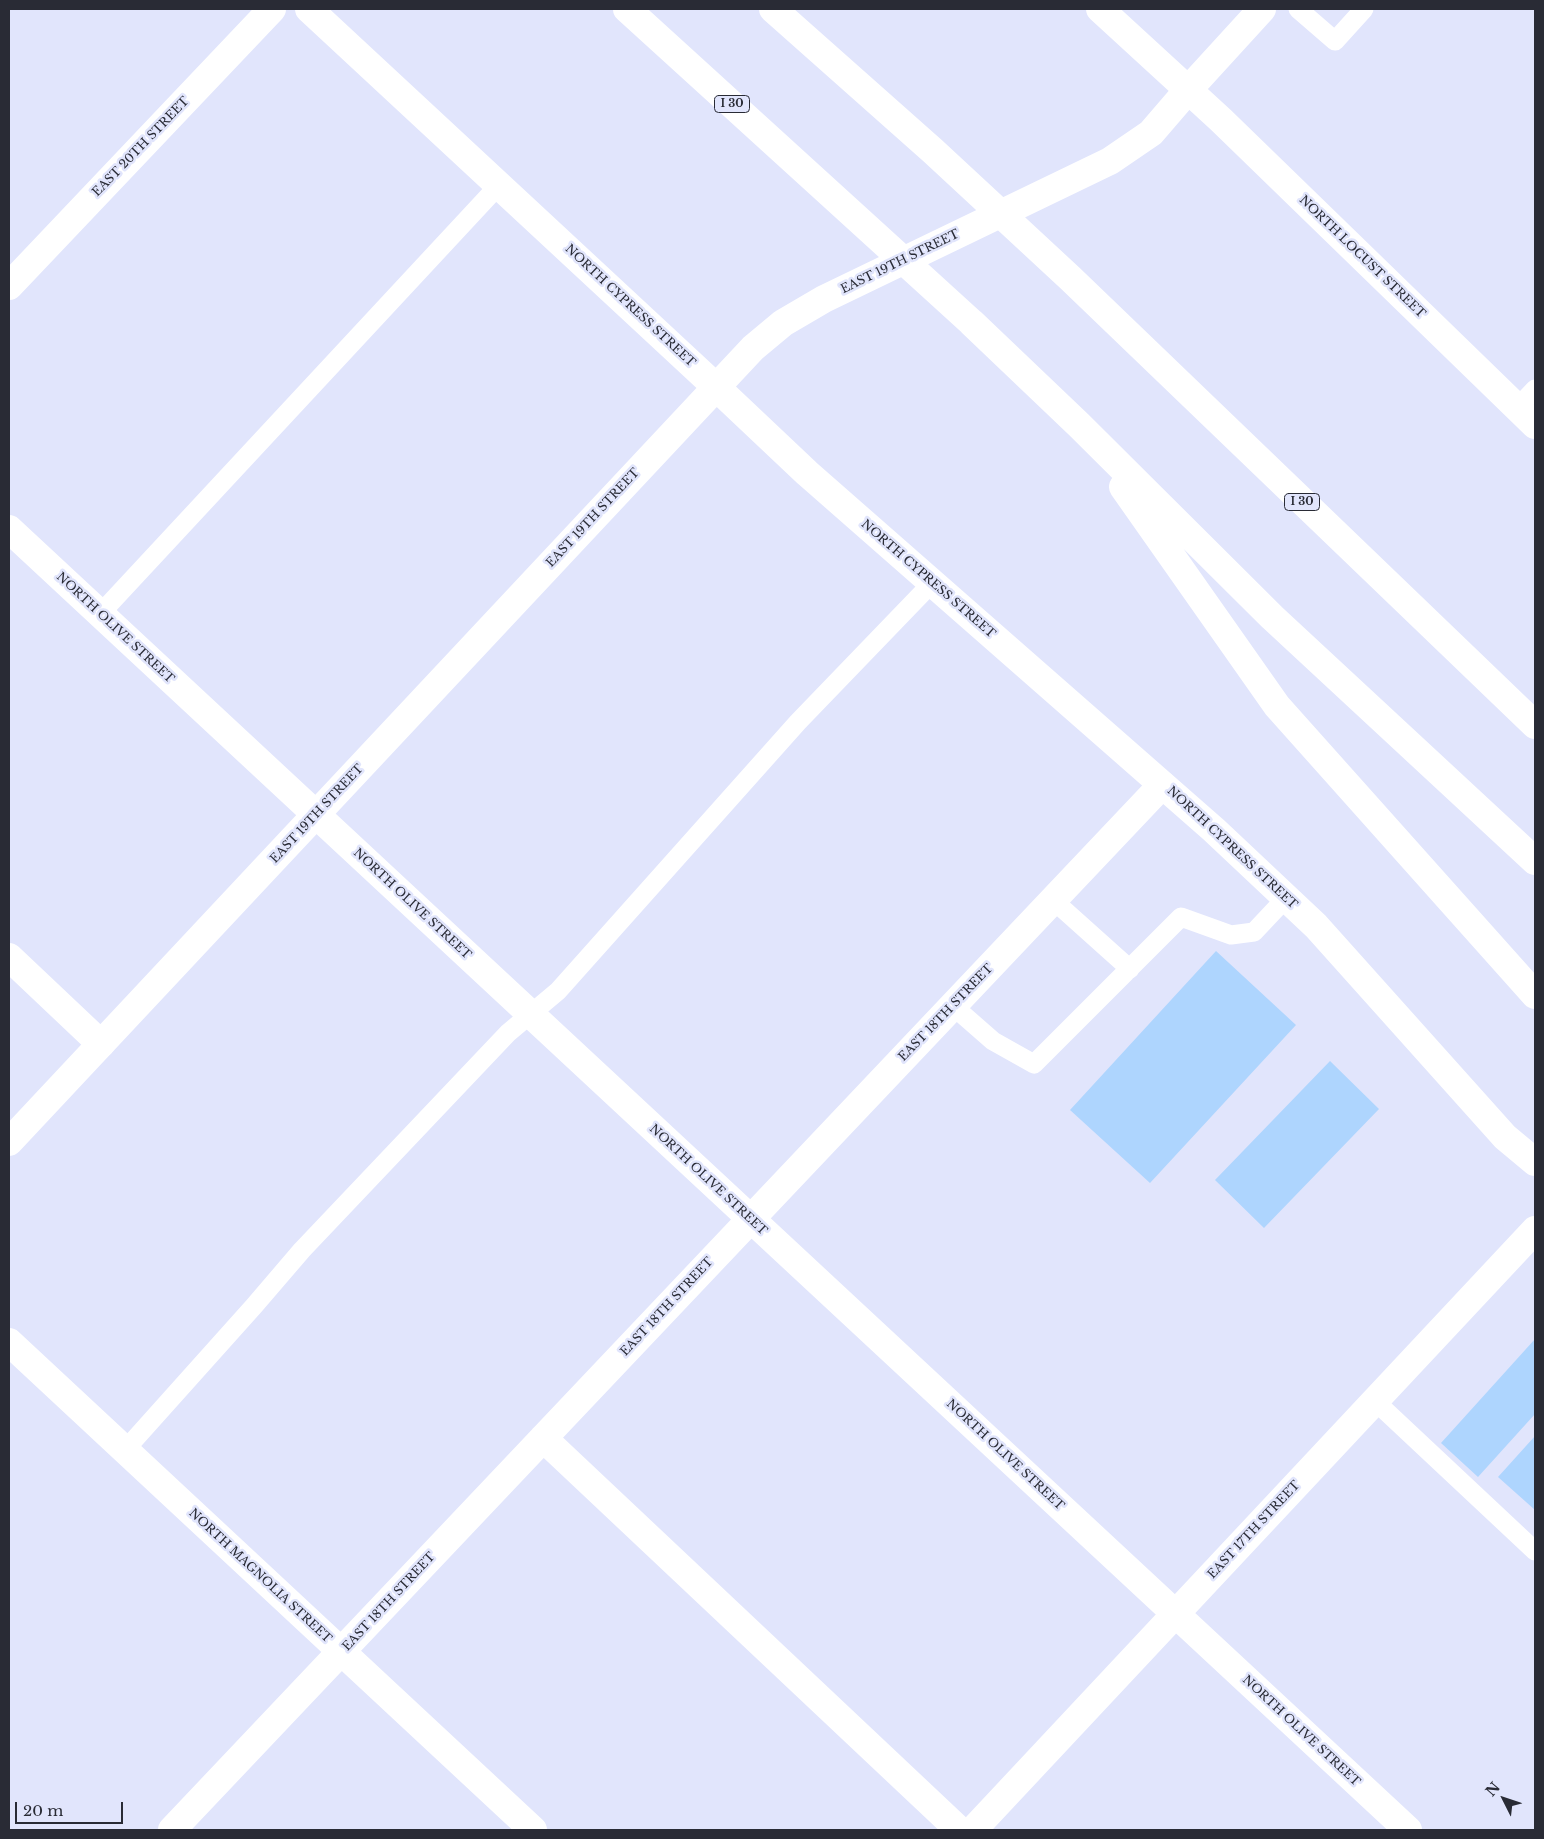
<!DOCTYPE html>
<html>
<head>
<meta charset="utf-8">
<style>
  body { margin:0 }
  #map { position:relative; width:1544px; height:1839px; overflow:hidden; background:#e1e5fc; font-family:"Libre Baskerville",serif }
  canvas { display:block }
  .frame { position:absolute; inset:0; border:10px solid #292b35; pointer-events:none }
  .north { position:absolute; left:1479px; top:1774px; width:50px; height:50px; -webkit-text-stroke:4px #e1e5fc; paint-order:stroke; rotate:311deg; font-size:14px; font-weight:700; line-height:20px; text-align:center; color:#292b35 }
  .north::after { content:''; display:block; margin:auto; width:18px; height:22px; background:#292b35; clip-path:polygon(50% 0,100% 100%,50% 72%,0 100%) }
  .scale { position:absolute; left:15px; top:1802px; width:108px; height:22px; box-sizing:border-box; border:2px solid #292b35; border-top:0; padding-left:6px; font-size:15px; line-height:18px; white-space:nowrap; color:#292b35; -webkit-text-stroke:4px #e1e5fc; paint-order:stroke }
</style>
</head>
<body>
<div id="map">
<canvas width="1544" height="1839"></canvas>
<div class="frame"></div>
<div class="north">N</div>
<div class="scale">20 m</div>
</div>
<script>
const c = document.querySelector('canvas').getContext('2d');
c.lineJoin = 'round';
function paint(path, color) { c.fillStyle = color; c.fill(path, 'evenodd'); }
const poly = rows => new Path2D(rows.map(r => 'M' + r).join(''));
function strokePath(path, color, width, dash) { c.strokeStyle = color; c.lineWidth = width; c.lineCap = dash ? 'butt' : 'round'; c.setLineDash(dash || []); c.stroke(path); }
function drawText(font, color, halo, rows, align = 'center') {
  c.font = font + ' "Libre Baskerville",serif'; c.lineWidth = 5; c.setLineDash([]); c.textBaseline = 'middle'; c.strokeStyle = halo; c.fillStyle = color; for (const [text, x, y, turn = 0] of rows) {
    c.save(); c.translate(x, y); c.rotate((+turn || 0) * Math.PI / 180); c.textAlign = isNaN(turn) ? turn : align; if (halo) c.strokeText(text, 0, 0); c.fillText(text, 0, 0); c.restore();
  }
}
paint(poly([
  [1216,951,1296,1025,1150,1183,1070,1110],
  [1330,1061,1379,1109,1264,1228,1215,1180],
  [1535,1339,1535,1414,1478,1477,1441,1443],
  [1535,1436,1535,1510,1498,1477]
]), '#aed5fe');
strokePath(poly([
  [1298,9,1335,41,1364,9],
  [1517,408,1535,389],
  [100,614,499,185],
  [1053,900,1130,969],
  [953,1006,993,1041,1034,1064,1181,917,1231,935,1254,932,1286,898],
  [1375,1401,1535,1551],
  [125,1450,254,1306,302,1250,508,1033,558,991,798,722,932,583]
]), '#fff', 19);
strokePath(poly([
  [309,9,716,387],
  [1188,90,1262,9],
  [9,286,272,9],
  [9,529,1408,1830],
  [9,957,101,1044],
  [9,1342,533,1830],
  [543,1438,959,1830],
  [172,1830,1162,785],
  [973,1830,1535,1230]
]), '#fff', 28);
strokePath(poly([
  [1100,9,1221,120,1535,425],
  [716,387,807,473,1214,830,1316,926,1505,1137,1535,1162],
  [9,1142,753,348,783,323,824,299,1110,161,1151,133,1188,90]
]), '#fff', 28);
strokePath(poly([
  [627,9,971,322,1079,425,1272,617,1535,861],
  [773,9,933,151,1070,278,1535,725],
  [1123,487,1277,706,1535,995]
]), '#fff', 28);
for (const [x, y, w] of [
  [732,104,35],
  [1302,502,35]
]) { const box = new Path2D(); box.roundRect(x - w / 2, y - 8.5, w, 17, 4); c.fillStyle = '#e1e5fc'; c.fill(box); strokePath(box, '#292b35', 1); }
drawText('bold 11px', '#292b35', null, [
  ["I 30",732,104],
  ["I 30",1302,502]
]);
drawText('12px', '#292b35', '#e1e5fc', [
  ["EAST 20TH STREET",141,147,-46],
  ["NORTH LOCUST STREET",1362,257,44],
  ["EAST 19TH STREET",900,262,-26],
  ["NORTH CYPRESS STREET",630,306,43],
  ["EAST 19TH STREET",593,518,-47],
  ["NORTH CYPRESS STREET",928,579,41],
  ["NORTH OLIVE STREET",115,628,43],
  ["EAST 19TH STREET",317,814,-47],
  ["NORTH CYPRESS STREET",1232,848,43],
  ["NORTH OLIVE STREET",412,904,43],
  ["EAST 18TH STREET",946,1013,-46],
  ["NORTH OLIVE STREET",708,1180,43],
  ["EAST 18TH STREET",667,1307,-47],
  ["NORTH OLIVE STREET",1005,1455,43],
  ["EAST 17TH STREET",1254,1530,-47],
  ["NORTH MAGNOLIA STREET",260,1576,43],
  ["EAST 18TH STREET",389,1602,-47],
  ["NORTH OLIVE STREET",1301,1731,43]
]);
</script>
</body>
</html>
